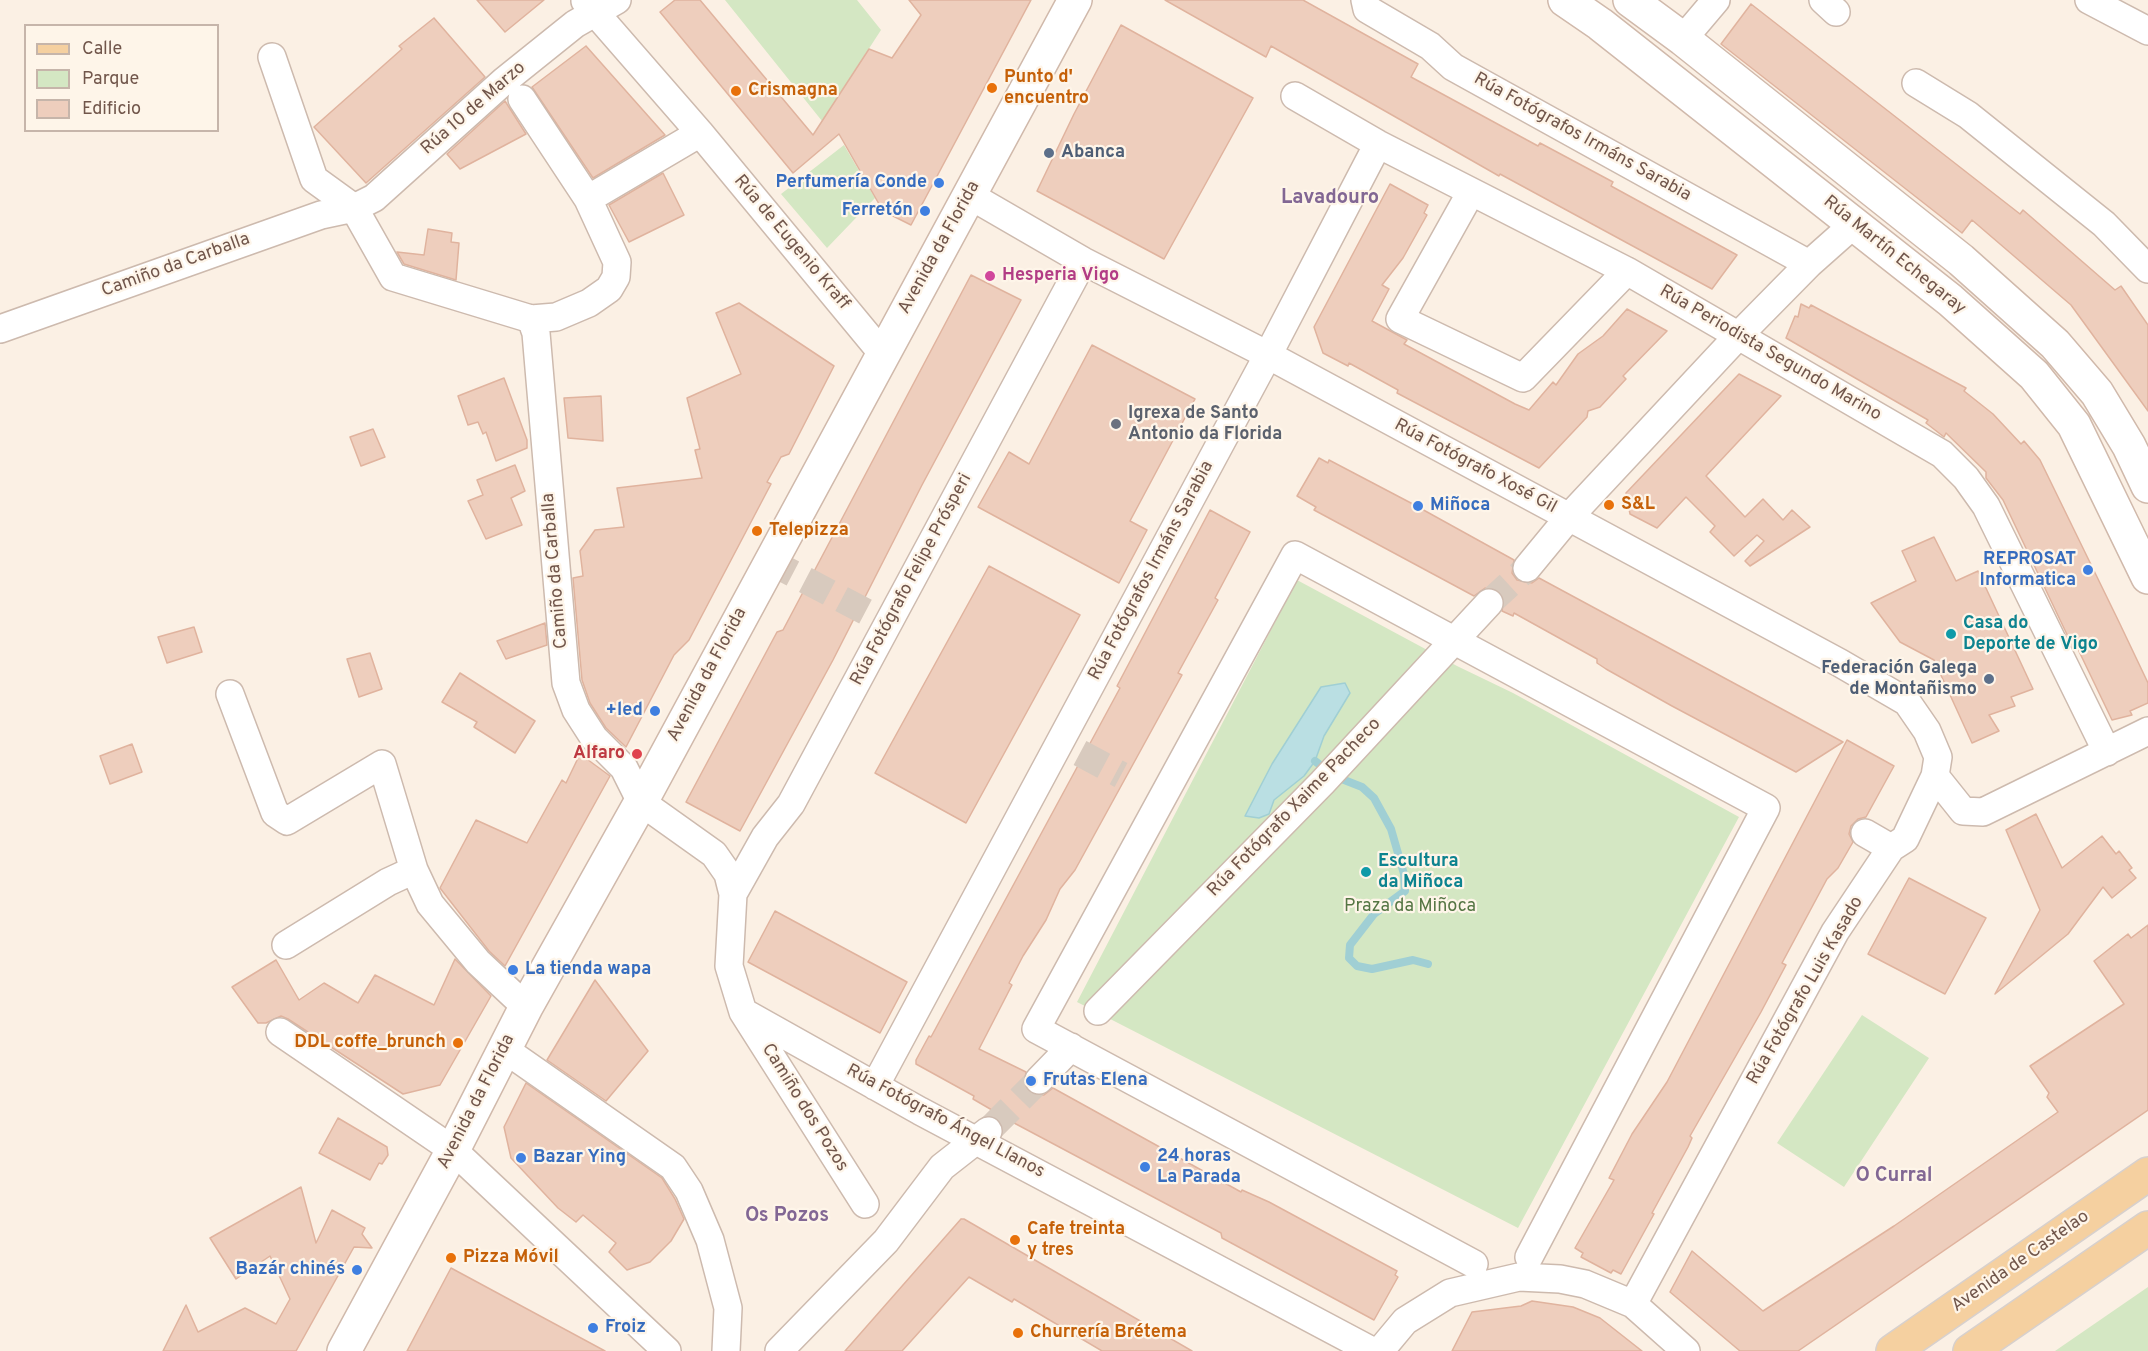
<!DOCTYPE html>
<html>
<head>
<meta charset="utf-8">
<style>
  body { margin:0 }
  #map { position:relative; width:2148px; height:1351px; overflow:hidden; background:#fbf0e4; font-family:Overpass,sans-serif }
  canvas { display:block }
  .legend { position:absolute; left:24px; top:24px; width:195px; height:108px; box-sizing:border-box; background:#fef5e9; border:2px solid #c6b5aa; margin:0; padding:8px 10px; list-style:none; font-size:18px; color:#71564b }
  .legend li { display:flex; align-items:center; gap:12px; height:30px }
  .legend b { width:30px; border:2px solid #c6b5aa }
</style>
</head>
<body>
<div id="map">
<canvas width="2148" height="1351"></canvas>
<ul class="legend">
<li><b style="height:8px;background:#f5d0a0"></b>Calle</li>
<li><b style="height:16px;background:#d4e7c3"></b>Parque</li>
<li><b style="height:16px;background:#eecebd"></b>Edificio</li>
</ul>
</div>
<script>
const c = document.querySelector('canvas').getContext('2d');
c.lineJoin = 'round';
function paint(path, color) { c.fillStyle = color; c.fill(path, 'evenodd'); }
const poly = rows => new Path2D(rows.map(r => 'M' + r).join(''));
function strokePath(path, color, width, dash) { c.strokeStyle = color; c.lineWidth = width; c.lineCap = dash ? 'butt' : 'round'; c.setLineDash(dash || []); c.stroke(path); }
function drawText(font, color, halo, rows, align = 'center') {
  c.font = font + ' Overpass,sans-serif'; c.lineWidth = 4.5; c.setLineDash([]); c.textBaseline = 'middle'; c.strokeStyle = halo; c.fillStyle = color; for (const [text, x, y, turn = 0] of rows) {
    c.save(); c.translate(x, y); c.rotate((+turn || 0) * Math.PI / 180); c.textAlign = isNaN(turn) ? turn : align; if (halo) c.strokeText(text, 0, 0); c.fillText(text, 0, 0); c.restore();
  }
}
paint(poly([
  [725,0,857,0,881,30,822,121],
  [844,145,875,198,827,248,781,194],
  [1297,580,1457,666,1513,693,1739,817,1518,1228,1077,1002],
  [1862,1015,1929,1058,1844,1187,1777,1143],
  [2148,1287,2148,1351,2055,1351]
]), '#d4e7c3');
const water = poly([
  [1345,683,1350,693,1324,736,1315,761,1304,776,1274,800,1269,814,1259,818,1245,816,1272,764,1321,687,1345,683]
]);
paint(water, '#badfe3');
strokePath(water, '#a0cfd4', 1.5);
strokePath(poly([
  [1315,761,1334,776,1362,787,1374,798,1391,829,1404,874,1405,891,1374,914,1350,945,1349,958,1357,966,1372,969,1413,960,1428,964]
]), '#a0cfd4', 8);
const building = poly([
  [477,0,544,0,505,32,477,0],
  [675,0,700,0,813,135,869,49,892,58,921,15,909,0,1031,0,911,225,883,211,839,134,793,173,660,12,675,0],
  [1165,0,1303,0,1418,64,1411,77,1538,146,1540,143,1613,182,1611,186,1737,255,1712,289,1500,174,1499,176,1271,46,1266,57,1165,0],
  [1751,4,2020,214,2023,210,2115,290,2121,286,2148,325,2148,411,2071,305,1972,220,1962,233,1721,44,1751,4],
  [434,18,485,77,366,183,314,127,402,49,399,46,434,18],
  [1121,25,1253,98,1164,259,1037,191,1074,114,1121,25],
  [586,46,665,135,593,178,532,87,586,46],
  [505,101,526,134,460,169,447,154,505,101],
  [663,173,684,215,629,242,609,205,663,173],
  [1390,184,1428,205,1424,213,1427,215,1403,258,1382,285,1389,289,1372,321,1407,340,1404,344,1515,404,1529,410,1553,382,1556,385,1578,354,1603,336,1627,309,1667,331,1623,376,1626,379,1600,407,1588,411,1587,417,1539,468,1397,393,1398,390,1349,363,1348,366,1323,353,1314,327,1390,184],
  [428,229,452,233,451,242,459,243,456,280,404,264,397,252,424,255,428,229],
  [971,275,1021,300,922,485,833,660,740,831,686,802,777,632,783,630,971,275],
  [739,303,834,366,789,454,781,457,767,482,771,484,689,640,674,655,626,747,606,728,590,703,582,680,573,578,583,576,580,551,595,530,624,527,617,488,702,478,695,450,700,449,687,398,741,374,716,313,739,303],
  [1801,304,1809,308,1811,305,1966,388,1964,391,1993,414,2021,444,2024,441,2040,460,2119,622,2148,683,2148,703,2130,711,2132,715,2112,720,2075,643,2072,645,2003,500,1986,478,1986,472,1946,433,1944,437,1926,423,1928,420,1786,338,1795,316,1798,317,1801,304],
  [1092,345,1195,399,1130,521,1147,530,1119,583,978,507,1009,452,1029,464,1092,345],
  [1739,374,1781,396,1706,476,1745,517,1763,499,1783,520,1792,510,1810,527,1750,566,1745,561,1764,541,1757,535,1734,556,1710,532,1715,526,1686,497,1657,528,1630,514,1626,493,1739,374],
  [504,378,527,440,527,448,496,461,486,432,483,434,478,422,468,425,458,396,504,378],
  [601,396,603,441,568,438,564,398,601,396],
  [373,429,385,457,361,466,350,437,373,429],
  [1319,458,1328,463,1329,460,1409,502,1514,560,1512,573,1517,580,1532,583,1539,578,1843,742,1796,772,1672,706,1606,669,1597,663,1597,659,1514,613,1513,616,1502,611,1504,599,1499,591,1485,588,1474,596,1314,510,1316,507,1297,496,1319,458],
  [515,465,525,491,511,498,522,525,486,539,468,501,483,495,477,480,515,465],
  [1210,510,1250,532,1215,598,1218,600,1178,673,1182,675,1075,870,1060,889,1046,920,1023,956,1009,983,1012,985,979,1049,1026,1072,1024,1085,1035,1095,1044,1095,1053,1088,1241,1192,1242,1190,1269,1202,1397,1271,1395,1275,1398,1277,1374,1320,1222,1238,1221,1233,1016,1124,973,1099,974,1096,916,1064,916,1060,929,1036,931,1037,1120,688,1117,686,1210,510],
  [1934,537,1956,581,1978,571,2033,689,2011,697,2015,706,1989,715,1999,731,1972,743,1934,660,1900,642,1871,603,1916,581,1902,551,1934,537],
  [989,566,1080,615,966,823,875,773,989,566],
  [545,623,547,645,506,659,497,641,545,623],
  [194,627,202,652,167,663,158,637,194,627],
  [370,653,382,689,359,697,347,659,370,653],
  [460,673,535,721,515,753,474,727,477,722,442,702,460,673],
  [1847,740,1894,766,1866,817,1858,819,1851,826,1849,834,1853,842,1838,868,1827,879,1782,963,1786,965,1761,1012,1690,1136,1692,1138,1688,1147,1652,1213,1654,1214,1621,1274,1613,1270,1611,1273,1581,1257,1583,1253,1575,1248,1614,1180,1609,1178,1632,1134,1667,1082,1847,740],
  [132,744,142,772,110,784,100,756,132,744],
  [580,754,610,776,505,966,489,951,440,888,476,820,527,843,562,780,566,783,580,754],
  [2036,814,2062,868,2102,836,2116,854,2119,851,2132,868,2129,870,2136,878,2112,898,2103,887,2068,934,1995,994,2040,910,2006,830,2036,814],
  [1909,878,1986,918,1945,994,1868,954,1909,878],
  [775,911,907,982,880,1033,748,962,775,911],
  [2148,925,2148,1110,1798,1351,1740,1351,1670,1292,1692,1251,1763,1311,1894,1226,2058,1112,2047,1097,2049,1093,2030,1066,2124,1004,2094,961,2128,934,2131,938,2148,925],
  [455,959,491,996,440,1085,403,1094,288,1019,281,1016,266,1023,258,1023,232,987,276,960,299,1000,324,983,358,1003,375,975,434,1005,455,959],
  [595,980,648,1051,606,1101,547,1060,595,980],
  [526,1083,662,1178,675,1199,684,1219,671,1241,650,1262,627,1270,609,1252,616,1243,583,1215,576,1222,558,1208,511,1158,504,1127,526,1083],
  [338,1118,387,1147,388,1155,382,1164,379,1163,370,1180,319,1153,338,1118],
  [301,1187,316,1243,332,1210,365,1228,362,1234,372,1248,354,1247,296,1351,163,1351,186,1305,198,1332,245,1308,276,1324,290,1299,270,1256,236,1279,210,1238,301,1187],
  [961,1219,964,1219,1192,1351,1102,1351,1014,1299,1012,1302,969,1277,902,1351,845,1351,961,1219],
  [451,1268,605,1351,407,1351,451,1268],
  [1532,1301,1573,1307,1600,1318,1642,1351,1452,1351,1472,1312,1521,1306,1532,1301]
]);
paint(building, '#eecebd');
strokePath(building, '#e0b39e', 1.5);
strokePath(poly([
  [769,561,889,624],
  [1489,603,1527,568],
  [1080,753,1121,775],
  [991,1128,1039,1080]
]), '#d8cabe', 27, [27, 14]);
const street = poly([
  [1365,0,1367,9,1430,46,1453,67,1809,264],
  [1823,0,1836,12],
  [2089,0,2148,31],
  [585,1,700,133,882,353],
  [1683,39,1716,0],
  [272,57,314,179,354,208,393,277,531,319,536,333,566,683,576,710,594,738,624,768,641,802,714,854,728,874,733,894,729,966,743,1012,865,1204],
  [1916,83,1968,115,2104,224,2148,269],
  [1295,96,1378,144,1627,271,1942,454,1966,478,1986,506,2107,752],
  [522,99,588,199,617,262,616,277,609,289,589,303,556,317,531,319],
  [1471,192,1400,319,1523,378,1627,271],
  [969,195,1083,261,1268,355,1840,663,1907,702,1927,731,1938,757,1935,776,1905,839,1891,848,1835,932,1633,1304],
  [588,199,700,133],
  [0,329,321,215,354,208,374,198,504,81,575,24,617,0],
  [1527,568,1569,517,1739,335,1809,264,1853,225],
  [230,694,275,813,287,821,382,764,414,870,430,904,478,962,526,1007],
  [1935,776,1963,811,1983,812,2148,731],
  [1865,833,1891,848],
  [733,894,765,837,791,804,1083,261],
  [286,945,388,882,414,870],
  [1098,1011,1322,783,1489,603],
  [747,1014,920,1111,1372,1351],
  [280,1032,453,1150,667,1351],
  [504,1049,673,1167,689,1191,710,1240,728,1308,726,1351],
  [1039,1080,1071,1047],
  [875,1086,1268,355,1378,144],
  [1474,1264,1036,1029,1295,555,1766,808,1529,1257],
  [779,1351,886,1241,942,1167,988,1131],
  [1380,1351,1405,1321,1450,1293,1519,1277,1560,1279,1585,1284,1633,1304,1686,1351]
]);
const secondary = poly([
  [1565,0,1600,24,1950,300,2034,375,2074,425,2148,577],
  [1630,0,1683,39,1961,260,2055,344,2097,393,2129,446,2148,486],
  [344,1351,453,1150,526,1007,641,802,1075,0]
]);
const primary = poly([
  [1893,1351,2148,1174],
  [1970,1351,2148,1228]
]);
strokePath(street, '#cdbaae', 30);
strokePath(secondary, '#d0b9ab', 36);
strokePath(primary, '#d7d0cd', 36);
strokePath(street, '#fff', 27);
strokePath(secondary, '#fff', 33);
strokePath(primary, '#f5d0a0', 33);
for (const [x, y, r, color] of [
  [992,88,6,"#e8710a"],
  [736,91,6,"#e8710a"],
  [1049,153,6,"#5c6f8a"],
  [939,183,6,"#3f7fe0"],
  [925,211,6,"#3f7fe0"],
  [990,276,6,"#d1479c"],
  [1116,424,6,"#6b7280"],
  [1609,505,6,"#e8710a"],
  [1418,506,6,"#3f7fe0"],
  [757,531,6,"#e8710a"],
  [2088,570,6,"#3f7fe0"],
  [1951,634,6,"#0f9aa8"],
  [1989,679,6,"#5c6f8a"],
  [655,711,6,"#3f7fe0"],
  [637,754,6,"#e0444e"],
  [1366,872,6,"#0f9aa8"],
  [513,970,6,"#3f7fe0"],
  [458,1043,6,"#e8710a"],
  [1031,1081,6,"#3f7fe0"],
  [521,1158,6,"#3f7fe0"],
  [1145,1167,6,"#3f7fe0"],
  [1015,1240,6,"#e8710a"],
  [451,1258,6,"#e8710a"],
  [357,1270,6,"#3f7fe0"],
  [593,1328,6,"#3f7fe0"],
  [1018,1333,6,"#e8710a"]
]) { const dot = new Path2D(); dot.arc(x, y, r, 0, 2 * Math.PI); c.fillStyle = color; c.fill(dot); strokePath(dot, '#fef5e9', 2); }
drawText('bold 18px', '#c56008', '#fef5e9', [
  ["Punto d'",1004,78],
  ["encuentro",1004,99],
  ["Crismagna",748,91],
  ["S&L",1621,505],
  ["Telepizza",769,531],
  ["DDL coffe_brunch",446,1043,"right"],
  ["Cafe treinta",1027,1230],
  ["y tres",1027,1251],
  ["Pizza Móvil",463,1258],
  ["Churrería Brétema",1030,1333]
], 'left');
drawText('18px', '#71564b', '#fef5e9', [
  ["Rúa 10 de Marzo",474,109,-41],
  ["Rúa Fotógrafos Irmáns Sarabia",1582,138,29],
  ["Rúa de Eugenio Kraff",791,243,50],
  ["Avenida da Florida",940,248,-61],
  ["Rúa Martín Echegaray",1894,256,39],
  ["Camiño da Carballa",176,266,-20],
  ["Rúa Periodista Segundo Marino",1770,354,30],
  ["Rúa Fotógrafo Xosé Gil",1475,467,28],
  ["Camiño da Carballa",556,571,-95],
  ["Rúa Fotógrafos Irmáns Sarabia",1152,571,-62],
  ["Rúa Fotógrafo Felipe Prósperi",912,580,-62],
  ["Avenida da Florida",708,675,-62],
  ["Rúa Fotógrafo Xaime Pacheco",1295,808,-46],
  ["Rúa Fotógrafo Luis Kasado",1806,991,-60],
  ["Avenida da Florida",477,1102,-63],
  ["Camiño dos Pozos",804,1108,58],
  ["Rúa Fotógrafo Ángel Llanos",945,1122,28],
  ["Avenida de Castelao",2021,1262,-35]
]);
drawText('bold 18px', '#4e5e75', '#fef5e9', [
  ["Abanca",1061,153],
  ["Federación Galega",1977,669,"right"],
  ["de Montañismo",1977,690,"right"]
], 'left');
drawText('bold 18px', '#366cbe', '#fef5e9', [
  ["Perfumería Conde",927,183,"right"],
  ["Ferretón",913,211,"right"],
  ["Miñoca",1430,506],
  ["REPROSAT",2076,560,"right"],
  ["Informatica",2076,581,"right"],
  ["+led",643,711,"right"],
  ["La tienda wapa",525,970],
  ["Frutas Elena",1043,1081],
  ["24 horas",1157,1157],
  ["La Parada",1157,1178],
  ["Bazar Ying",533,1158],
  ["Bazár chinés",345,1270,"right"],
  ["Froiz",605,1328]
], 'left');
drawText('bold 18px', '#b23c85', '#fef5e9', [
  ["Hesperia Vigo",1002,276]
], 'left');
drawText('bold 18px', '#5b616d', '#fef5e9', [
  ["Igrexa de Santo",1128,414],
  ["Antonio da Florida",1128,435]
], 'left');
drawText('bold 18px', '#0d838f', '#fef5e9', [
  ["Casa do",1963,624],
  ["Deporte de Vigo",1963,645],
  ["Escultura",1378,862],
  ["da Miñoca",1378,883]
], 'left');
drawText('bold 18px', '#be3a42', '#fef5e9', [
  ["Alfaro",625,754]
], 'right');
drawText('18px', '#557644', '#fef5e9', [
  ["Praza da Miñoca",1410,907]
]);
drawText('bold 20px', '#826794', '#fef5e9', [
  ["Lavadouro",1330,199],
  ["O Curral",1894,1177],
  ["Os Pozos",787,1217]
]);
</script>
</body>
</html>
